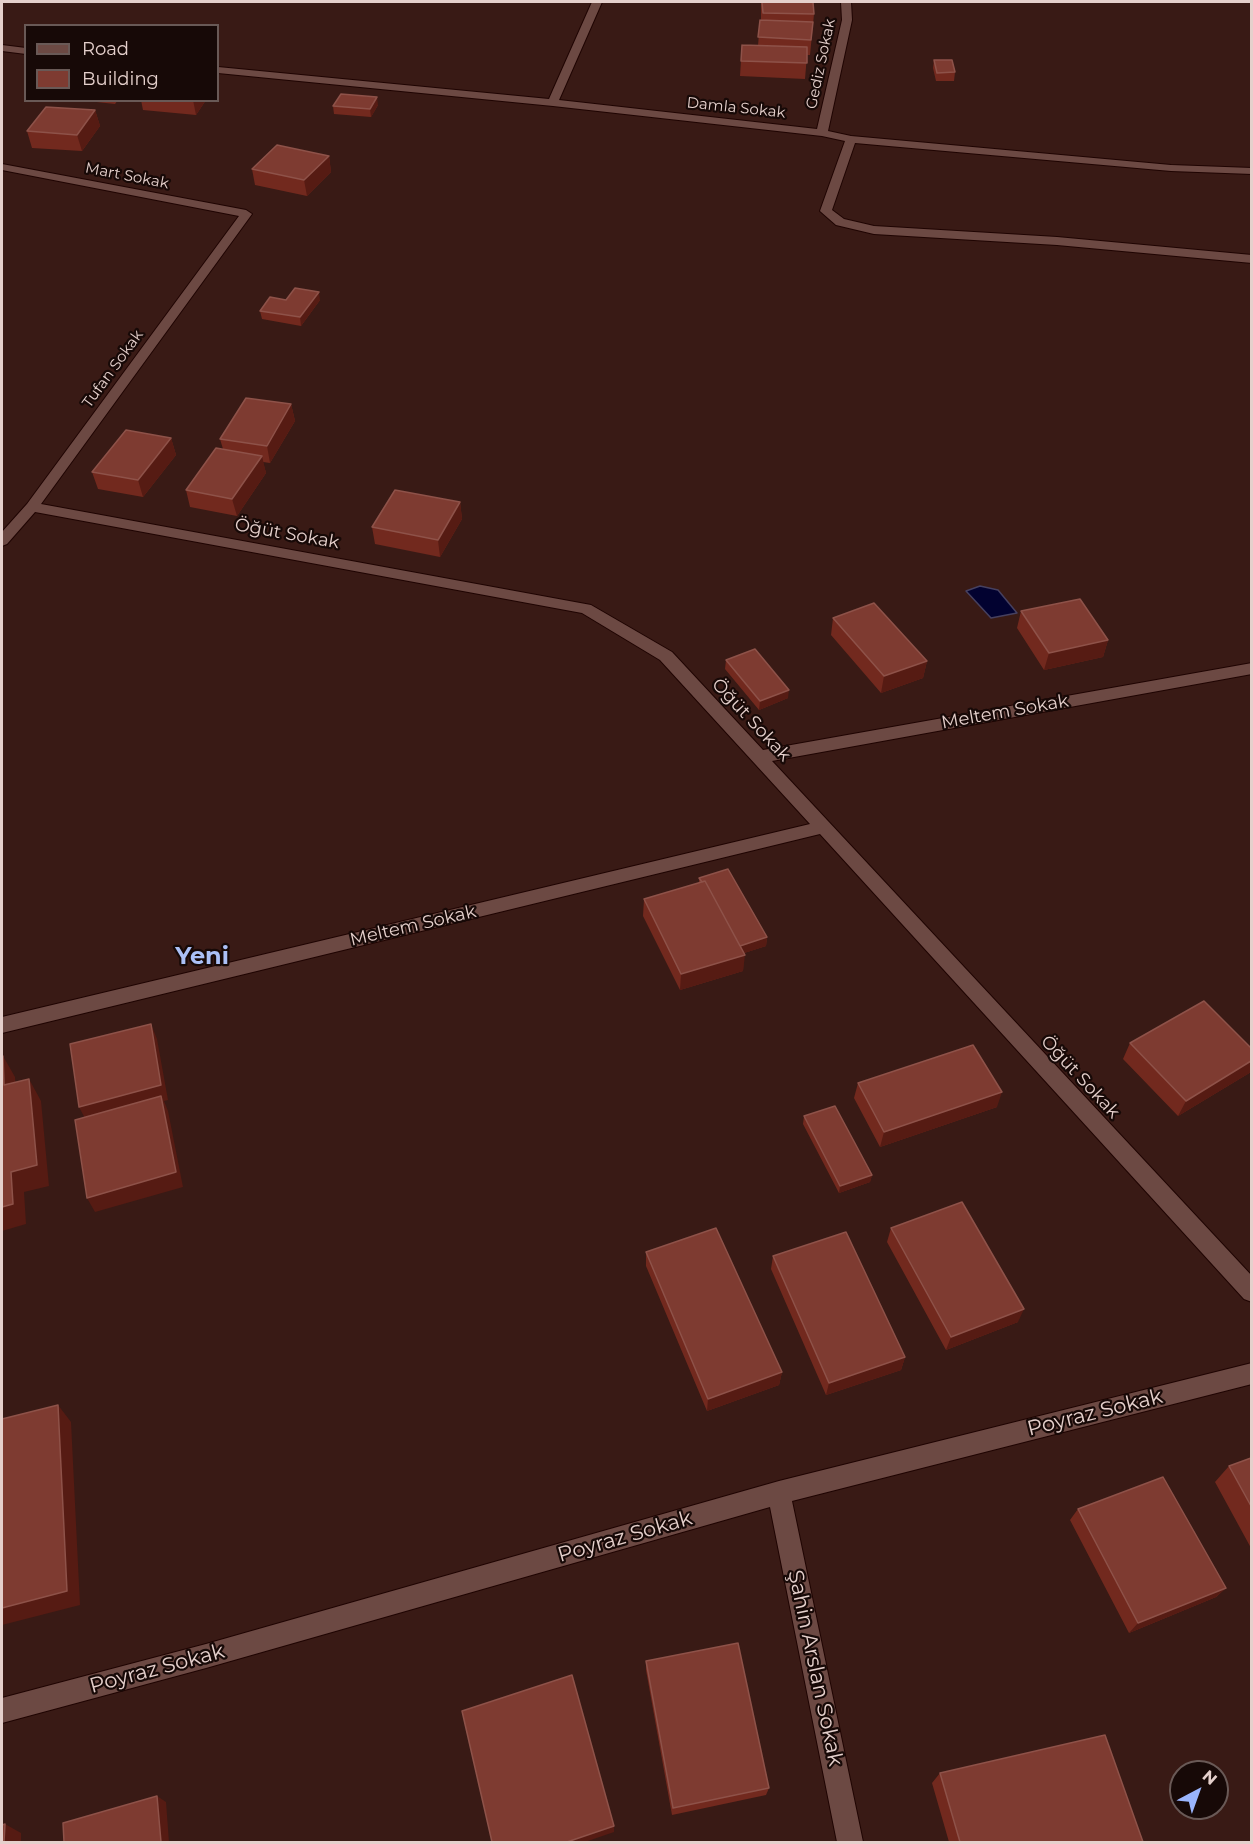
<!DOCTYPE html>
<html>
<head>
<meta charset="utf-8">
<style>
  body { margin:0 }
  #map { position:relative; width:1253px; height:1844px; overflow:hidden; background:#391a15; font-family:Montserrat,sans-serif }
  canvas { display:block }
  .frame { position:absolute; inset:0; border:3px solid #e5d0cc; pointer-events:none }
  .legend { position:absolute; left:24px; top:24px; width:195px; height:78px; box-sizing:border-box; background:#170907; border:2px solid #695956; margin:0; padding:8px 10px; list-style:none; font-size:18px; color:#e5d0cc }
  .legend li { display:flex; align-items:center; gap:12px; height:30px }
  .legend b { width:30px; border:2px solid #695956 }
  .north { position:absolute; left:1169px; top:1760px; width:60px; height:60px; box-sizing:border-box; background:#170907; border:2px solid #695956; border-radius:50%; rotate:41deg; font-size:16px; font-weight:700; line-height:24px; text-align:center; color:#e5d0cc }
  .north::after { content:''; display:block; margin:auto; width:21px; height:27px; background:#9ab5fd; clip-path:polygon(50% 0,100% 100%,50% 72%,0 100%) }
</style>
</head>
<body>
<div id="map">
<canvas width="1253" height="1844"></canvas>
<div class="frame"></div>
<ul class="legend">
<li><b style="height:8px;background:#6c4943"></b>Road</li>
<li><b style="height:16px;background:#7e3b31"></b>Building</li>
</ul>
<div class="north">N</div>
</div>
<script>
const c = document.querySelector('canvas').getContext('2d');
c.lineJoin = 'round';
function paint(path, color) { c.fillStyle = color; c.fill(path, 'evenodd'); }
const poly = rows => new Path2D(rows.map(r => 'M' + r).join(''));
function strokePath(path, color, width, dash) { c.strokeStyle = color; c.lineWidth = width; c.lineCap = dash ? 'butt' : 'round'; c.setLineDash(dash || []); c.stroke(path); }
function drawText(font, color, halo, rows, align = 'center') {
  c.font = font + ' Montserrat,sans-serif'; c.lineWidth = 4.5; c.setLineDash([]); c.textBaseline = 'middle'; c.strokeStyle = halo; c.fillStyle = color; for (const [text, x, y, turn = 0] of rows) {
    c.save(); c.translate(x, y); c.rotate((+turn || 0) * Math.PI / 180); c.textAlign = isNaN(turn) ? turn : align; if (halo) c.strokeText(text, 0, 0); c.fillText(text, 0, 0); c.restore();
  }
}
const water = poly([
  [980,586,998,590,1017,613,991,618,966,591,980,586]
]);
paint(water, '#020230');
strokePath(water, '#46405f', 1.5);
const street = poly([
  [592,2,602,2,559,100,817,129,842,20,841,2,851,2,852,20,828,131,851,136,1171,165,1252,168,1252,174,1171,171,855,143,832,210,844,219,874,226,1057,237,1252,255,1252,263,1057,245,874,234,836,225,820,211,845,141,822,136,553,106,218,73,218,67,549,99,592,2],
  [2,45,26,48,26,54,2,51,2,45],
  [2,164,246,210,252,214,41,504,591,605,672,652,763,750,1252,663,1252,674,772,761,1252,1276,1252,1302,1244,1299,820,834,2,1033,2,1017,810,824,660,660,582,613,35,512,7,544,2,546,2,532,27,504,239,216,2,170,2,164],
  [1252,1363,1252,1384,792,1501,863,1842,837,1842,770,1507,206,1668,2,1723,2,1698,206,1644,779,1481,1252,1363]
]);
strokePath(street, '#1f0402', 2);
paint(street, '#6c4943');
paint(poly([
  [761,2,814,14,810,55,807,55,805,79,740,76,742,45,758,46,760,20,761,20],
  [934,60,955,72,954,81,936,81,933,68],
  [78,100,118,100,115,104],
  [141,100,206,100,196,115,143,110],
  [378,105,371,117,334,114,333,106],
  [95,110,100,126,82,151,32,148,27,131],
  [329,156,331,172,307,196,255,185,252,169],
  [286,300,320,300,301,326,262,319,260,311],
  [291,404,295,421,270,463,263,462,266,473,237,516,190,507,186,490,223,449,220,439],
  [171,438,176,455,143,497,98,489,92,472],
  [460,502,462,519,440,557,375,544,372,527],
  [1021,611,1108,640,1103,657,1044,670,1017,628],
  [833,618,927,661,923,678,881,693,831,635],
  [726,660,788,698,759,710,725,669],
  [699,878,767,937,766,946,744,953,743,971,680,990,643,916,644,899,699,883],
  [1130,1043,1251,1072,1178,1116,1123,1059],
  [858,1083,997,1107,880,1147,854,1098],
  [804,1116,872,1175,870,1182,839,1193,803,1124],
  [891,1228,1018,1322,946,1350,887,1242],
  [646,1252,782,1372,779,1385,707,1411,646,1266],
  [773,1256,905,1357,901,1370,826,1395,771,1269],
  [1251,1458,1251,1548,1215,1482,1229,1466],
  [1078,1509,1226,1588,1216,1597,1129,1633,1070,1520],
  [646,1661,769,1788,766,1795,672,1815,646,1670],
  [940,1773,1143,1842,949,1842,932,1783]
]), '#72291e');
paint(poly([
  [377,97,378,105,371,117,370,109],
  [193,100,206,100,196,115],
  [95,110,100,126,82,151,77,135],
  [329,156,331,172,307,196,304,180],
  [319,292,320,300,301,326,300,317],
  [291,404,295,421,270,463,267,446],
  [171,438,176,455,143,497,138,480],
  [262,456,266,473,237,516,232,499],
  [460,502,462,519,440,557,438,540],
  [1108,640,1103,657,1044,670,1049,653],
  [927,661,923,678,881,693,884,676],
  [789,690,788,698,759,710,760,701],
  [767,937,766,946,738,955,738,947],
  [745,955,743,971,680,990,681,974],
  [151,1024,157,1039,168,1100,164,1101,168,1111,183,1187,95,1212,87,1198,87,1122,79,1107],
  [3,1056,15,1077,17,1107,4,1085],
  [1251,1061,1251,1072,1178,1116,1186,1101],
  [29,1079,41,1101,49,1186,24,1192,26,1224,2,1231,2,1207,11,1172],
  [1002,1092,997,1107,880,1147,884,1132],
  [872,1175,870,1182,839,1193,840,1186],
  [1024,1309,1018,1322,946,1350,951,1337],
  [905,1357,901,1370,826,1395,829,1383],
  [782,1372,779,1385,707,1411,708,1399],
  [58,1405,71,1422,80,1605,2,1625,2,1608],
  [1226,1588,1216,1597,1129,1633,1138,1623],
  [157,1796,166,1802,169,1842,161,1842],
  [5,1824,21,1833,21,1842,4,1842],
  [614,1826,614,1832,585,1842,567,1842]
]), '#561b13');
const building = poly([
  [762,2,813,2,814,14,763,13,762,2],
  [760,20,813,22,811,40,758,37,760,20],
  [742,45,807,47,807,63,741,61,742,45],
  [934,60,952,60,955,72,937,73,934,60],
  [341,94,377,97,370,109,333,106,341,94],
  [46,107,95,110,77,135,27,131,46,107],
  [277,145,329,156,304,180,252,169,277,145],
  [295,288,319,292,300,317,260,311,270,297,286,300,295,288],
  [246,398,291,404,267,446,220,439,246,398],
  [126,430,171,438,138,480,92,472,126,430],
  [216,448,262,456,232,499,186,490,216,448],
  [395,490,460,502,438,540,372,527,395,490],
  [1080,599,1108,640,1049,653,1021,611,1080,599],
  [874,603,927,661,884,676,833,618,874,603],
  [755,649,789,690,760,701,726,660,755,649],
  [728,869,767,937,740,946,705,881,702,882,699,878,728,869],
  [705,881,745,955,681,974,644,899,705,881],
  [1204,1001,1251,1048,1251,1061,1186,1101,1130,1043,1204,1001],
  [151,1024,161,1085,79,1107,70,1044,151,1024],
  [973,1045,1002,1092,884,1132,858,1083,973,1045],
  [2,1056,3,1056,4,1085,29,1079,37,1165,11,1172,13,1204,2,1207,2,1056],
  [161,1096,176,1172,87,1198,75,1120,161,1096],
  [835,1106,872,1175,840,1186,804,1116,835,1106],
  [962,1202,1024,1309,951,1337,891,1228,962,1202],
  [716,1228,782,1372,708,1399,646,1252,716,1228],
  [846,1232,905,1357,829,1383,773,1256,846,1232],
  [58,1405,67,1591,2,1608,2,1419,58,1405],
  [1251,1458,1251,1506,1229,1466,1251,1458],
  [1163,1477,1226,1588,1138,1623,1078,1509,1163,1477],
  [738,1643,769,1788,673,1808,646,1661,738,1643],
  [572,1675,614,1826,567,1842,492,1842,462,1711,572,1675],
  [1105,1735,1143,1842,960,1842,940,1773,1105,1735],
  [157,1796,161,1842,64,1842,63,1823,157,1796],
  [5,1824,4,1842,2,1842,2,1825,5,1824]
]);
paint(building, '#7e3b31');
strokePath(building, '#8e5249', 1.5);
drawText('15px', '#e5d0cc', '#170907', [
  ["Gediz Sokak",821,64,-78],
  ["Damla Sokak",736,108,6],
  ["Mart Sokak",127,176,11],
  ["Tufan Sokak",113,369,-54]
]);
drawText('18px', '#e5d0cc', '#170907', [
  ["Öğüt Sokak",287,534,10],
  ["Meltem Sokak",1005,712,-10],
  ["Öğüt Sokak",751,720,47],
  ["Meltem Sokak",413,926,-13],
  ["Öğüt Sokak",1080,1077,47]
]);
drawText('21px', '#e5d0cc', '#170907', [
  ["Poyraz Sokak",1095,1413,-14],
  ["Poyraz Sokak",625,1537,-16],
  ["Şahin Arslan Sokak",815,1668,78],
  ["Poyraz Sokak",157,1669,-15]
]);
drawText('bold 24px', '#abc0f6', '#170907', [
  ["Yeni",202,957]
]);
</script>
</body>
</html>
